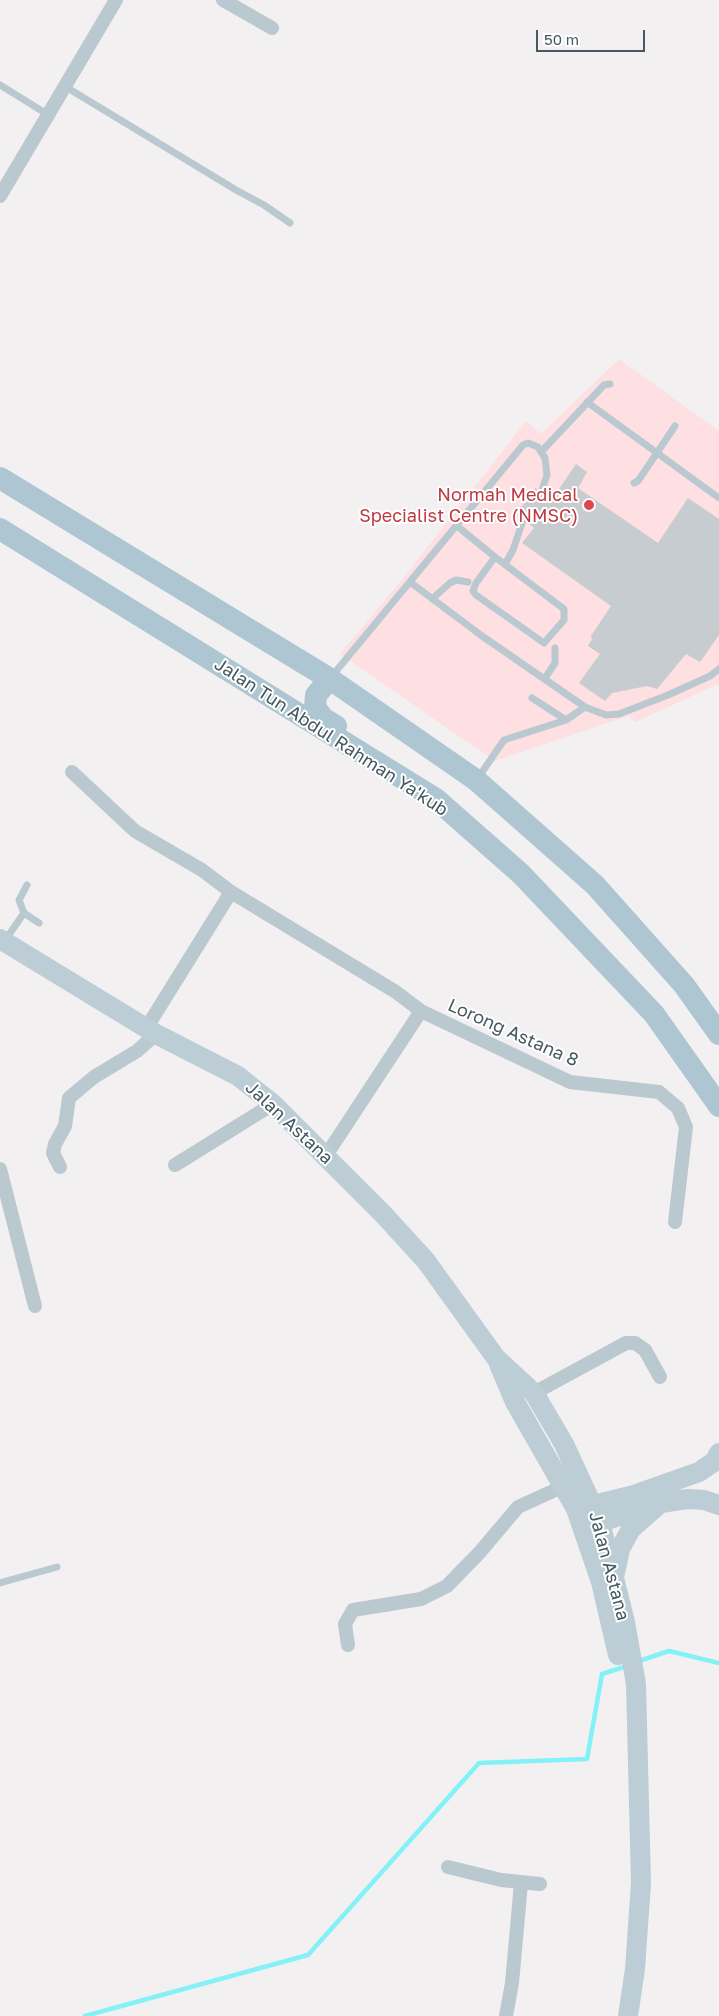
<!DOCTYPE html>
<html>
<head>
<meta charset="utf-8">
<style>
  body { margin:0 }
  #map { position:relative; width:719px; height:2016px; overflow:hidden; background:#f3f0f1; font-family:"Golos Text",sans-serif }
  canvas { display:block }
  .scale { position:absolute; left:536px; top:30px; width:109px; height:22px; box-sizing:border-box; border:2px solid #465860; border-top:0; padding-left:6px; font-size:15px; line-height:18px; white-space:nowrap; color:#465860; -webkit-text-stroke:4px #fff; paint-order:stroke }
</style>
</head>
<body>
<div id="map">
<canvas width="719" height="2016"></canvas>
<div class="scale">50 m</div>
</div>
<script>
const c = document.querySelector('canvas').getContext('2d');
c.lineJoin = 'round';
function paint(path, color) { c.fillStyle = color; c.fill(path, 'evenodd'); }
const poly = rows => new Path2D(rows.map(r => 'M' + r).join(''));
function strokePath(path, color, width, dash) { c.strokeStyle = color; c.lineWidth = width; c.lineCap = dash ? 'butt' : 'round'; c.setLineDash(dash || []); c.stroke(path); }
function drawText(font, color, halo, rows, align = 'center') {
  c.font = font + ' "Golos Text",sans-serif'; c.lineWidth = 4; c.setLineDash([]); c.textBaseline = 'middle'; c.strokeStyle = halo; c.fillStyle = color; for (const [text, x, y, turn = 0] of rows) {
    c.save(); c.translate(x, y); c.rotate((+turn || 0) * Math.PI / 180); c.textAlign = isNaN(turn) ? turn : align; if (halo) c.strokeText(text, 0, 0); c.fillText(text, 0, 0); c.restore();
  }
}
paint(poly([
  [619,359,719,431,719,684,635,722,628,716,495,761,340,654,405,576,526,421,541,434]
]), '#fedfe2');
strokePath(poly([
  [636,1662,669,1651,719,1663],
  [85,2016,308,1955,479,1763,587,1759,602,1674,627,1666]
]), '#83f1f6', 4.5);
paint(poly([
  [576,464,587,472,578,488,658,543,688,498,719,519,719,635,700,662,686,654,657,689,647,686,612,693,605,701,579,683,600,654,588,646,592,639,591,636,611,606,522,543,534,528,528,523,527,516,516,515,536,487,538,494,546,493,553,498]
]), '#c7ccd0');
strokePath(poly([
  [0,85,47,114],
  [66,87,236,190,264,205,290,223],
  [587,402,719,498],
  [541,452,604,385,610,384],
  [634,483,638,481,675,426],
  [457,526,495,557],
  [495,557,564,609,564,620,544,643,476,595,473,591,476,583,495,557],
  [505,564,513,550,523,520],
  [410,582,482,636,585,707,606,715,619,714,668,695,710,676,719,669],
  [432,599,450,583,456,580,468,582],
  [332,676,523,445,528,443,538,447,545,458,547,475,542,490],
  [545,678,555,663,555,648],
  [532,698,566,720],
  [478,778,504,740,566,720,585,707],
  [24,913,39,923],
  [6,939,24,913,19,900,27,885],
  [0,1583,57,1567]
]), '#bac8cf', 7);
strokePath(poly([
  [223,0,272,28],
  [0,196,116,0],
  [72,772,135,831,202,870,231,892,396,992,421,1011,570,1082,659,1092,678,1108,686,1127,675,1222],
  [147,1027,231,892],
  [325,1157,421,1011],
  [175,1165,273,1104],
  [60,1167,53,1153,55,1144,65,1126,69,1098,94,1077,137,1051,156,1034],
  [0,1169,35,1306],
  [534,1393,626,1343,635,1343,645,1350,660,1377],
  [348,1645,345,1624,353,1610,421,1599,447,1586,480,1552,518,1507,564,1486],
  [448,1867,501,1880,540,1884],
  [506,2016,512,1983,521,1883]
]), '#bac8cf', 14);
strokePath(poly([
  [0,939,156,1034,238,1076,273,1104,384,1215,426,1261,496,1358,534,1393,564,1444,600,1522,625,1622,636,1684,641,1883,635,1969,628,2016],
  [499,1364,515,1402,576,1509,601,1582,618,1655],
  [581,1508,634,1495,699,1472,715,1461,719,1453],
  [588,1526,661,1503,687,1499,704,1500,719,1505],
  [615,1573,620,1549,631,1529,656,1507]
]), '#bccdd6', 20);
strokePath(poly([
  [0,478,330,679,476,780,595,885,684,985,719,1034],
  [0,529,436,799,521,874,654,1014,719,1106],
  [330,679,316,695,315,707,323,718,336,726]
]), '#adc6d2', 22);
for (const [x, y, r, color] of [
  [589,505,6,"#e0444e"]
]) { const dot = new Path2D(); dot.arc(x, y, r, 0, 2 * Math.PI); c.fillStyle = color; c.fill(dot); strokePath(dot, '#fff', 2); }
drawText('18px', '#be3a42', '#fff', [
  ["Normah Medical",578,495],
  ["Specialist Centre (NMSC)",578,516]
], 'right');
drawText('18px', '#465860', '#fff', [
  ["Jalan Tun Abdul Rahman Ya'kub",331,737,33],
  ["Lorong Astana 8",513,1033,24],
  ["Jalan Astana",289,1123,43],
  ["Jalan Astana",609,1566,75]
]);
</script>
</body>
</html>
